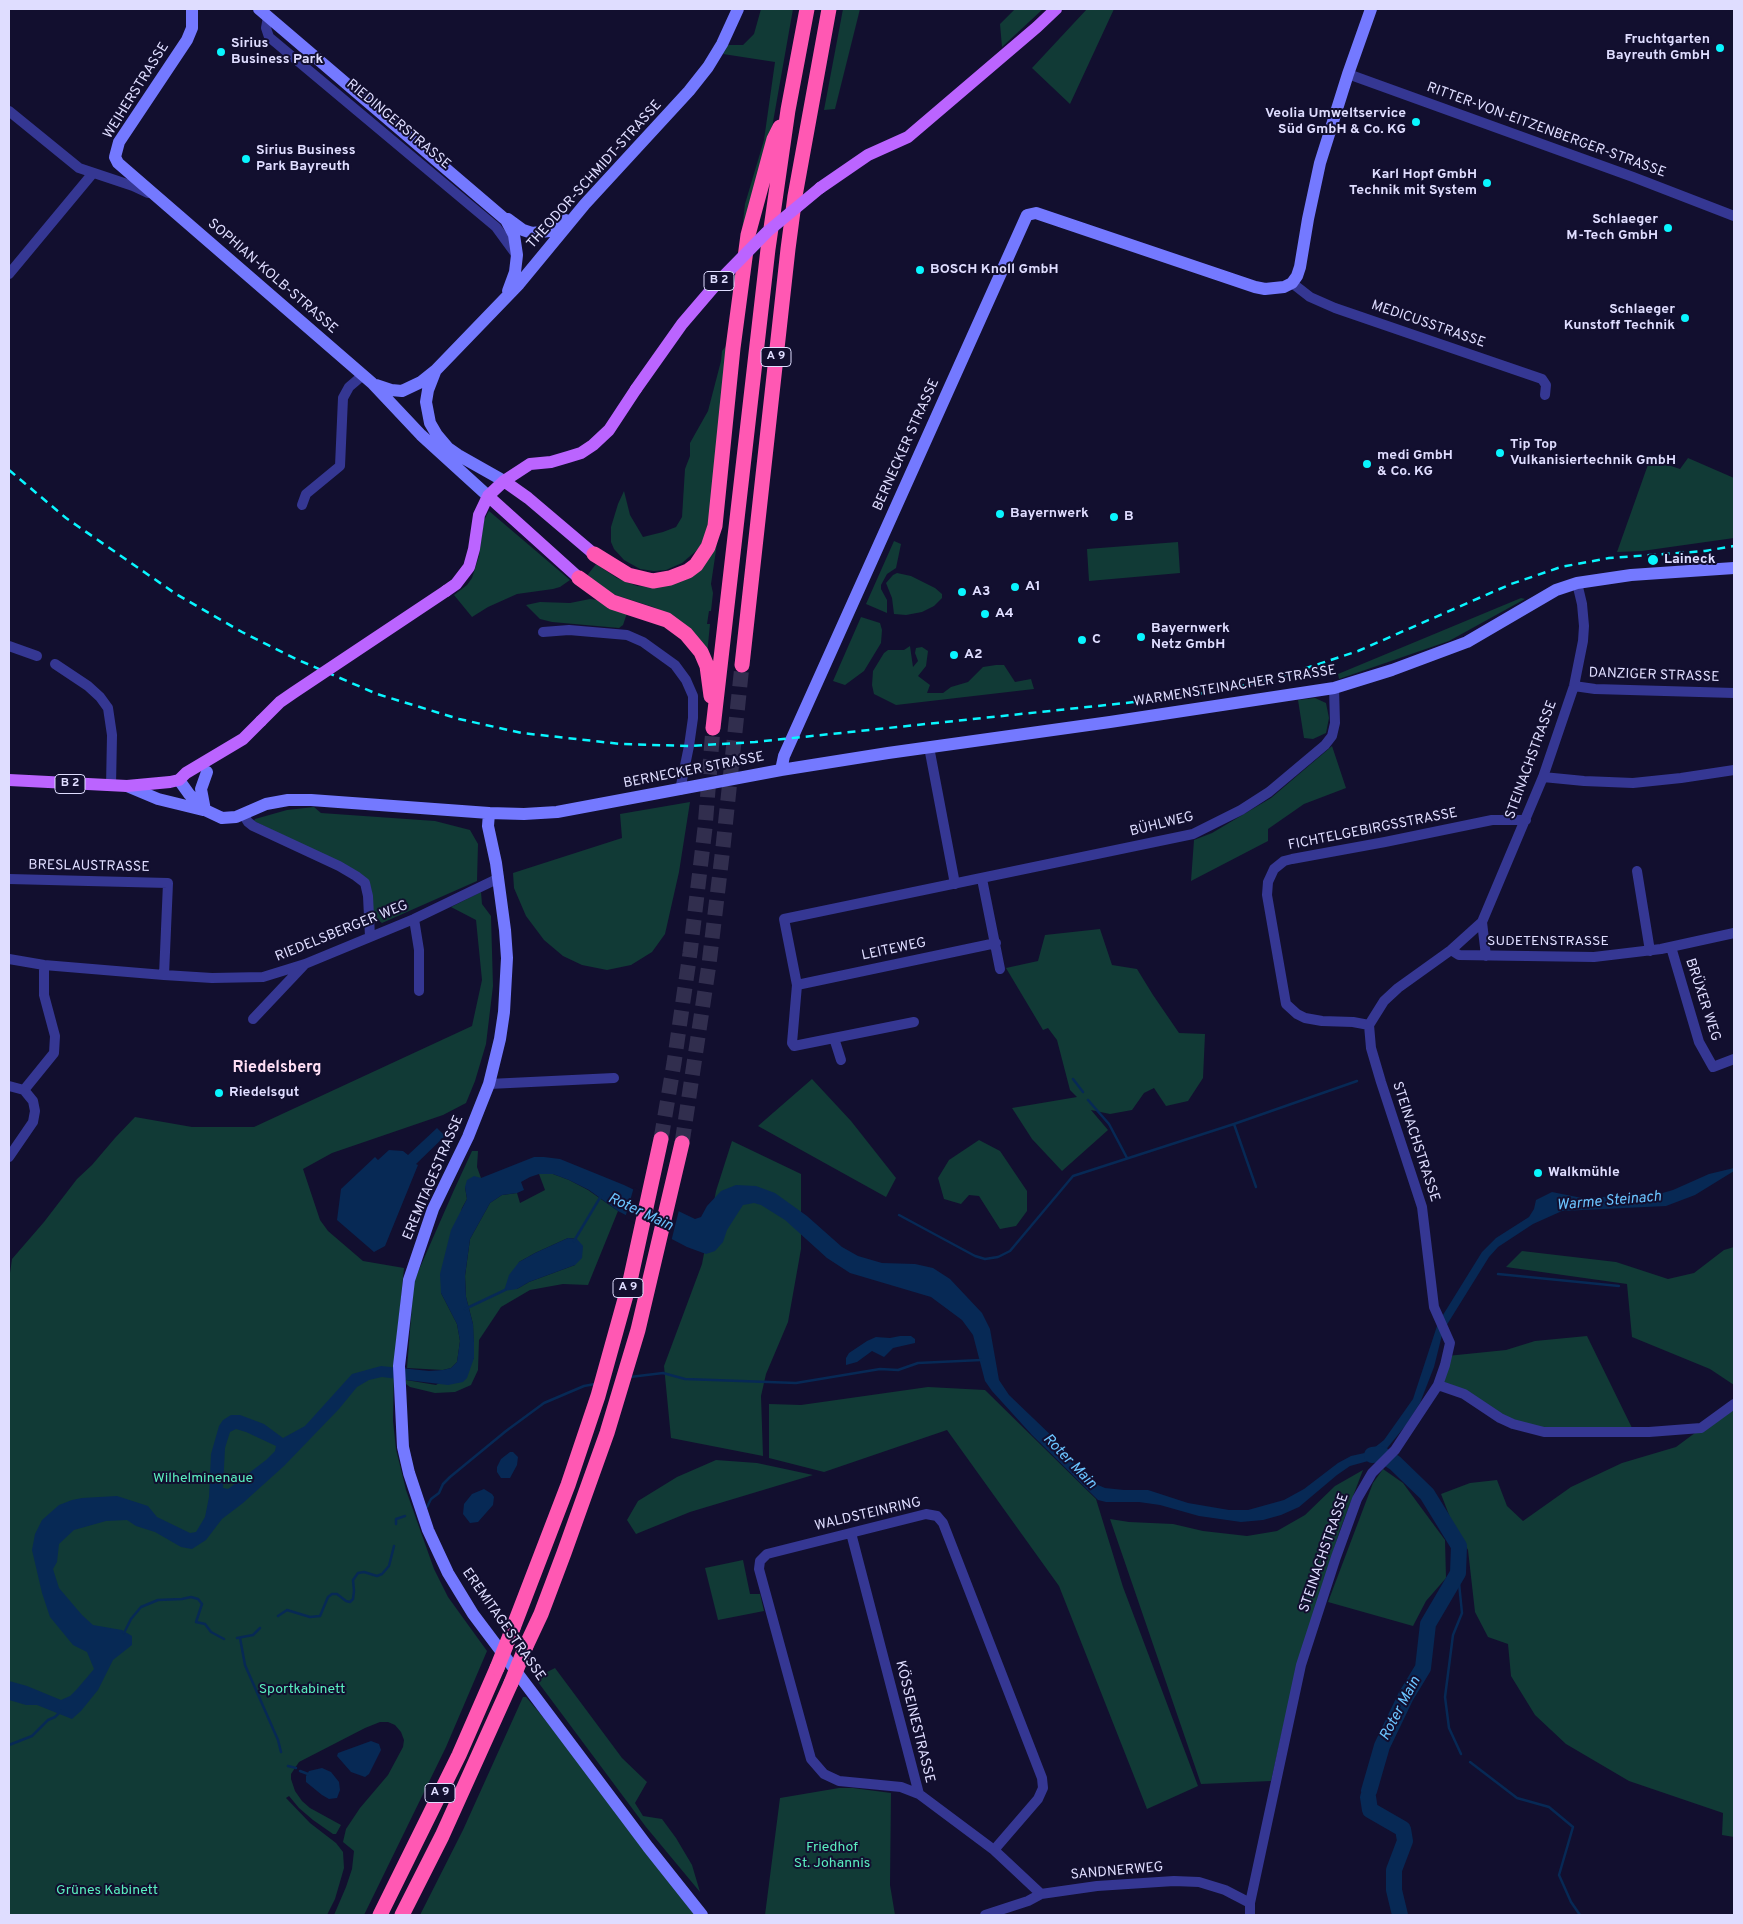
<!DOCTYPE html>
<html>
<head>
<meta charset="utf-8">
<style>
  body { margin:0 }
  #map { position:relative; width:1743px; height:1924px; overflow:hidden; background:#120f2f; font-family:Overpass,sans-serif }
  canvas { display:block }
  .frame { position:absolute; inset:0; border:10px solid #dfddff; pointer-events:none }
</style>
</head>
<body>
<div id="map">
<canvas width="1743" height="1924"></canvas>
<div class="frame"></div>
</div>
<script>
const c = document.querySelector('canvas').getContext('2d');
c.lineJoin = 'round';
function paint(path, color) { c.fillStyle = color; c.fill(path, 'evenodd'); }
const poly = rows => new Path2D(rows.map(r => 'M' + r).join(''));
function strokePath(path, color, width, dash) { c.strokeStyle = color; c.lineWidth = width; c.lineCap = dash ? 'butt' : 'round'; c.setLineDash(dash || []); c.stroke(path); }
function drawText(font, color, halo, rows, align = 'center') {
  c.font = font + ' Overpass,sans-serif'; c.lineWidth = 4; c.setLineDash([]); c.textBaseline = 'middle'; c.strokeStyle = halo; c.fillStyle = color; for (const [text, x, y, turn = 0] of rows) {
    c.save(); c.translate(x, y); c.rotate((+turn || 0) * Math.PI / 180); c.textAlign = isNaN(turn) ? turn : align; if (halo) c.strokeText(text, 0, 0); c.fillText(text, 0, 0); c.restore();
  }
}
paint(poly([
  [761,9,793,9,770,139,742,231,745,204,764,140,775,62,723,54,728,45,743,45,754,34],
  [843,9,860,9,835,109,824,110],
  [1015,9,1043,9,1002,47,1000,24],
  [1087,9,1114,9,1070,104,1032,68],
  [731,340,710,518,705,540,696,551,682,563,666,570,654,571,640,569,624,560,614,549,611,542,611,527,618,504,624,491,630,515,643,537,663,532,676,527,682,517,685,469,690,456,690,443,708,411,721,361,722,351],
  [1688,458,1734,478,1734,538,1642,551,1617,552,1650,459,1680,469],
  [723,503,711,584,713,593,711,611,709,611,707,624,710,624,707,655,669,614,653,607,606,592,586,577,596,564,617,578,637,586,653,587,686,578],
  [489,511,570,580,560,587,553,589,517,594,488,607,472,617,454,595,467,585,472,578,479,556,484,520],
  [894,541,901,544,896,568,887,574,881,585,881,589,887,600,887,613,866,604],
  [1178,542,1180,573,1089,581,1087,549],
  [897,573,911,576,935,588,942,594,942,598,934,606,922,612,906,615,894,614,892,598,886,583,893,575],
  [1521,598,1525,599,1449,641,1339,679,1338,674],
  [590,599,597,600,627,613,623,625,619,628,552,622,540,619,526,605,540,602,570,603],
  [861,617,880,623,882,630,881,643,864,671,845,685,833,681],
  [910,646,913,667,918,661,915,653,916,648,922,647,928,651,926,666,918,676,930,685,927,693,943,693,951,687,968,682,983,667,996,665,1004,665,1015,682,1031,679,1034,689,896,705,874,694,872,685,873,671,884,653,888,650,904,650],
  [1315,698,1326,703,1329,718,1326,733,1313,739,1304,738,1298,700],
  [1332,746,1346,788,1304,804,1268,829,1268,841,1191,881,1194,840,1212,833,1271,798],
  [690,802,679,872,665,934,652,952,631,965,607,970,582,965,563,956,544,940,526,916,514,888,513,873,622,838,620,814],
  [314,807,321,813,435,821,470,830,478,844,477,881,382,923,373,916,371,887,361,874,254,821,255,819,287,810],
  [481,892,482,904,491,916,493,986,486,1044,475,1081,466,1103,443,1115,332,1153,303,1169,320,1220,328,1231,363,1261,404,1268,394,1367,393,1421,396,1449,406,1490,434,1569,448,1597,487,1651,446,1747,364,1915,334,1915,346,1887,352,1869,354,1851,343,1842,346,1829,360,1808,388,1775,403,1747,404,1740,401,1732,395,1725,388,1722,380,1722,365,1728,299,1762,291,1774,291,1779,295,1791,302,1801,310,1808,341,1825,336,1834,333,1834,313,1820,299,1808,289,1796,286,1798,310,1823,336,1843,343,1852,344,1868,335,1899,327,1915,9,1915,9,1280,12,1259,44,1222,77,1179,92,1165,115,1138,135,1117,192,1127,254,1127,472,1026,482,980,476,920,451,907],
  [1100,929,1112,965,1137,969,1153,995,1179,1033,1205,1034,1203,1078,1188,1101,1166,1106,1154,1088,1144,1093,1132,1110,1110,1114,1091,1110,1108,1130,1062,1171,1032,1139,1012,1108,1077,1097,1070,1090,1057,1040,1048,1028,1043,1030,1006,968,1038,961,1045,935],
  [812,1079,851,1121,896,1178,886,1197,758,1126],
  [979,1140,1000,1151,1027,1191,1027,1211,1016,1226,1000,1229,979,1196,969,1195,961,1204,944,1199,938,1178,949,1160],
  [732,1141,801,1174,801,1249,788,1322,766,1374,761,1396,763,1456,671,1438,664,1366,702,1264,716,1191],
  [472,1151,478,1151,477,1167,481,1178,465,1187,467,1199,462,1208,441,1293,457,1324,460,1341,457,1362,451,1368,443,1370,407,1368,414,1281,454,1190],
  [539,1174,553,1174,569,1180,588,1190,618,1211,588,1285,563,1284,530,1290,501,1307,479,1340,478,1370,471,1385,455,1392,435,1393,410,1387,406,1384,406,1380,436,1385,474,1358,473,1324,466,1297,465,1276,470,1239,490,1203,502,1195,517,1193,520,1203,545,1190],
  [568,1238,577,1239,575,1265,529,1282,517,1289,519,1262,535,1253],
  [1734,1247,1734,1385,1710,1369,1632,1337,1627,1284,1506,1267,1522,1251,1616,1262,1668,1279,1694,1273,1724,1250],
  [1587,1336,1634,1432,1544,1432,1513,1424,1438,1385,1447,1356,1506,1350,1535,1341],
  [928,1387,985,1390,1096,1499,1123,1587,1198,1786,1147,1809,1059,1586,947,1430,824,1472,769,1458,769,1404,801,1405],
  [1734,1404,1734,1837,1722,1835,1723,1813,1629,1781,1566,1744,1535,1715,1511,1676,1508,1644,1488,1637,1475,1612,1468,1550,1451,1520,1441,1494,1470,1483,1497,1480,1507,1506,1523,1521,1571,1487,1622,1463,1676,1447],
  [716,1460,757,1463,813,1475,690,1512,636,1534,627,1520,638,1501,677,1477],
  [1383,1469,1403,1483,1445,1540,1446,1578,1426,1601,1413,1626,1328,1602,1373,1483],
  [1363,1470,1340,1530,1297,1666,1271,1781,1201,1784,1110,1519,1129,1522,1173,1524,1203,1531,1247,1536,1277,1531,1305,1515,1335,1486],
  [743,1560,750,1594,760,1594,764,1611,718,1620,705,1568],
  [555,1668,622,1758,647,1782,635,1803,643,1816,662,1819,676,1838,692,1865,700,1892,646,1827,535,1678],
  [523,1697,526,1697,538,1711,703,1915,420,1915,463,1830],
  [839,1788,853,1788,891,1793,890,1885,895,1915,765,1915,780,1798]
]), '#113a36');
paint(poly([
  [437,1128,445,1136,416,1164,418,1165,385,1246,374,1252,337,1220,341,1189,375,1157,378,1160,389,1150,403,1151,408,1155],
  [534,1157,544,1157,560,1159,624,1185,695,1219,701,1217,707,1206,721,1191,736,1185,756,1186,775,1193,807,1216,842,1247,858,1256,882,1263,915,1264,933,1268,950,1279,982,1313,990,1329,999,1380,1009,1395,1057,1441,1076,1465,1098,1485,1105,1488,1124,1490,1148,1490,1188,1503,1229,1510,1248,1510,1284,1500,1304,1489,1338,1463,1351,1456,1369,1452,1384,1440,1413,1399,1438,1323,1482,1252,1496,1238,1529,1217,1534,1209,1536,1200,1552,1192,1582,1198,1659,1194,1673,1190,1709,1174,1734,1168,1734,1171,1695,1195,1666,1206,1562,1211,1533,1224,1498,1247,1489,1257,1443,1331,1434,1367,1420,1403,1406,1425,1379,1458,1350,1466,1337,1475,1299,1507,1281,1515,1263,1520,1241,1522,1199,1516,1160,1505,1139,1502,1106,1502,1098,1500,1032,1435,992,1391,985,1381,973,1335,962,1320,931,1297,850,1273,827,1258,785,1220,761,1205,754,1203,743,1205,727,1230,723,1242,715,1251,706,1254,687,1247,618,1211,589,1190,569,1180,553,1174,539,1174,530,1177,521,1182,524,1190,517,1193,502,1195,490,1203,470,1239,465,1276,466,1297,473,1324,474,1342,474,1358,467,1378,463,1382,448,1385,382,1377,369,1380,357,1387,339,1409,284,1466,243,1503,222,1519,206,1540,192,1549,181,1547,155,1532,136,1526,127,1520,106,1521,74,1530,59,1544,57,1562,53,1569,59,1588,82,1615,93,1625,122,1630,132,1636,132,1645,113,1660,98,1690,81,1711,72,1719,37,1705,26,1705,9,1700,9,1681,27,1686,61,1700,70,1696,77,1689,94,1669,87,1652,73,1645,50,1617,42,1593,32,1550,35,1534,42,1520,59,1505,72,1500,82,1498,117,1496,148,1506,157,1517,190,1533,196,1532,205,1517,209,1497,211,1454,219,1426,223,1420,231,1415,240,1415,264,1424,283,1438,305,1426,352,1374,381,1366,429,1371,443,1370,451,1368,457,1362,460,1341,457,1324,441,1293,440,1274,451,1230,467,1199,465,1187,467,1180,474,1176,481,1178],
  [236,1429,246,1432,276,1446,275,1451,266,1460,228,1489,223,1488,225,1448,230,1432],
  [568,1238,577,1239,583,1246,582,1258,575,1265,529,1282,517,1289,504,1291,509,1275,519,1262,535,1253],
  [900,1336,911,1336,915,1339,915,1343,893,1348,884,1357,872,1351,857,1362,846,1365,846,1358,849,1353,867,1341,876,1337,890,1338],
  [510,1452,513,1452,518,1457,517,1465,510,1478,501,1478,497,1472,497,1467,501,1459],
  [484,1489,492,1494,494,1497,493,1505,478,1522,470,1523,463,1514,464,1504,472,1494],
  [371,1741,379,1744,381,1750,369,1774,365,1777,351,1772,337,1756,338,1753],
  [322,1768,331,1772,339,1782,340,1790,337,1798,329,1799,322,1795,306,1782,306,1776,309,1771]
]), '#072955');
paint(poly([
  [634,1187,679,1210,671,1242,625,1218]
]), '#120f2f');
strokePath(poly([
  [1073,1079,1083,1092],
  [1088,1100,1109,1124,1127,1158],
  [1234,1124,1256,1187],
  [899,1215,975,1256,985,1259,998,1257,1010,1251,1073,1176,1234,1124,1357,1081],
  [574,1241,601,1196],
  [1498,1274,1619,1286],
  [465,1309,505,1290],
  [630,1377,663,1373,685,1379,796,1383,880,1369,898,1370,918,1363,981,1360],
  [427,1507,431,1499,439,1493,443,1484,450,1477,506,1431,544,1403,584,1386,595,1384],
  [396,1524,396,1519,405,1516],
  [1458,1573,1462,1613,1453,1635,1445,1697,1449,1728,1461,1754],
  [278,1616,287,1610,310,1617,320,1616,328,1597,332,1594,337,1594,346,1601,350,1602,353,1599,354,1591,353,1580,358,1573,364,1572,377,1576,382,1574,389,1566,394,1546],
  [124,1633,131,1619,141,1607,158,1600,182,1599,191,1597,198,1599,202,1604,196,1622,205,1624,211,1632,224,1639],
  [237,1638,253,1635,260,1628],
  [240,1638,245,1665,278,1740,281,1752],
  [9,1745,32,1736,48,1720,55,1717,61,1711],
  [1470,1762,1517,1798,1549,1807,1573,1827,1559,1875,1571,1902,1580,1915],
  [288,1766,296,1768],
  [300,1771,308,1774]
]), '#072955', 2.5);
strokePath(poly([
  [1369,1791,1382,1746,1406,1696,1423,1668,1428,1624,1458,1573,1459,1546,1427,1494,1395,1463,1381,1454,1372,1455],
  [1368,1797,1370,1810,1403,1829,1405,1841,1394,1870,1394,1890,1400,1915]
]), '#072955', 16);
strokePath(poly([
  [661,1139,674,1063,690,953,705,828,713,728],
  [682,1143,709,964,723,847,742,665]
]), '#312e4e', 15, [15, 8]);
strokePath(poly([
  [268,17,266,28,269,37,496,227,515,253],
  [1348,74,1633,177,1734,216],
  [9,111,79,168,133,186,148,193],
  [9,274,93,173],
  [1292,283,1310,297,1335,308,1542,379,1546,385,1545,395],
  [302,505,306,494,340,466,343,398,349,387,363,375],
  [543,632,569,630,627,635,643,642,675,665,686,680,693,696,693,718,689,746,680,790],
  [9,646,37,656],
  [55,664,88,686,100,697,108,708,112,735,111,786],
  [1574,686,1595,689,1734,693],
  [929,747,955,884],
  [1543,777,1584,781,1633,783,1681,778,1734,770],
  [243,814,248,822,253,826,339,866,356,876,365,883,368,896,370,937],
  [1637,871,1650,951],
  [9,879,168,883,164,975],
  [982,879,1000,969],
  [414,919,419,950,419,991],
  [1482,922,1486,956],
  [1671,947,1699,1042,1713,1067,1734,1059],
  [1451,950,1459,955,1594,957,1661,949,1734,933],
  [9,959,44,965,164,975,212,978,263,977,305,964,414,919,499,878],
  [797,985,996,943],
  [253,1019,304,965],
  [914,1022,794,1046,792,1043,797,985,784,919,1193,834,1241,810,1269,792,1325,745,1332,736,1335,723,1334,688],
  [1369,1025,1353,1022,1322,1021,1305,1018,1297,1014,1286,1004,1267,895,1268,882,1274,869,1284,861,1292,859,1385,842,1492,820,1526,820],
  [834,1038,841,1060],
  [489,1084,614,1078],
  [9,1086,24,1090,33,1101,35,1111,33,1122,9,1157],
  [24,1090,54,1053,55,1036,44,995,44,965],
  [1438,1385,1464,1394,1500,1418,1513,1424,1544,1432,1649,1432,1701,1428,1734,1404],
  [851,1533,919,1794,994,1850,1041,1894],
  [919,1794,901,1787,839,1781,824,1774,811,1759,759,1569,760,1561,767,1554,926,1514,937,1516,943,1523,1042,1778,1043,1788,1038,1799,994,1850],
  [985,1915,1028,1901,1041,1894,1097,1886,1174,1881,1199,1882,1225,1890,1250,1903],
  [1250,1915,1250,1903,1301,1665,1336,1557,1357,1499,1372,1473,1395,1450,1438,1385,1445,1365,1450,1343,1434,1307,1422,1207,1381,1082,1371,1048,1369,1025,1384,1001,1398,988,1451,950,1482,922,1543,777,1574,686,1583,641,1584,626,1582,604,1577,583]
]), '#353793', 10);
strokePath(poly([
  [192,9,192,28,187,40,119,142,115,157,118,163,372,383,421,435,488,496],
  [259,9,506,220,514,235,517,255,515,272,508,291],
  [508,219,523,230,532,233,549,231,566,220],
  [435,372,428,390,426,402,430,423,437,435,448,448,458,455,504,481],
  [376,385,391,390,402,391,421,382,436,370,519,284,585,204,689,91,708,67,722,44,738,9],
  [781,770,784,756,1027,215,1036,213,1255,287,1265,289,1284,287,1292,283,1297,276,1300,267,1308,219,1320,163,1348,74,1371,9],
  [179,780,189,794,205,810,222,818,236,817,266,804,288,800,311,800,489,813,524,814,557,812,781,770,888,753,1110,722,1334,688,1392,670,1467,642,1556,590,1577,583,1631,575,1734,568],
  [127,786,158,799,203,810],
  [205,810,201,789,207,772],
  [489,813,488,826,496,863,505,930,507,958,504,1012,500,1039,489,1084,468,1137,433,1209,409,1280,399,1366,403,1447,409,1473,428,1530,448,1573,473,1614,648,1847,702,1915]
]), '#7479ff', 12);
strokePath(poly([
  [820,188,868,155,908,137,1037,27,1056,9],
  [504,481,528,498,594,554],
  [488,496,579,578],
  [446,591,456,584,469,567,474,549,479,515,488,496,504,481,530,464,551,462,568,457,581,453,593,445,609,430,636,389],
  [9,780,127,786,170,782,179,780,186,773,243,739,261,721]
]), '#bb64ff', 12);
strokePath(poly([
  [594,554,628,575,653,581,670,578,688,571,696,565,708,547,715,526,733,348,748,235,774,139,780,127],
  [579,578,612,602,667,620,686,634,701,652,707,666,711,696],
  [742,665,788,249,795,196,829,9],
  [713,728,768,249,788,110,807,9],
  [513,1628,568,1485,598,1396,630,1281,661,1139],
  [526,1646,541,1614,564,1553,607,1433,638,1330,682,1143],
  [380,1915,459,1755,497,1668],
  [402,1915,442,1836,511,1683]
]), '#ff58b3', 15);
strokePath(poly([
  [9,470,66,518,176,594,242,632,296,659,377,694,459,719,522,733,621,744,689,746,755,742,1154,700,1231,689,1282,676,1358,651,1511,584,1561,567,1609,558,1705,551,1734,546]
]), '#09f6ff', 2.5, [8, 6]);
strokePath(poly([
  [636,389,682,324,718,282,767,232,820,188],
  [261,721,280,702,293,693,446,591]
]), '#bb64ff', 12);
strokePath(poly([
  [497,1668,513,1628],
  [511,1683,526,1646]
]), '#ff58b3', 15);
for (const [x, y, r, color] of [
  [1720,48,5,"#09f6ff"],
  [221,52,5,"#09f6ff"],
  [1416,122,5,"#09f6ff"],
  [246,159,5,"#09f6ff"],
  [1487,183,5,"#09f6ff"],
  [1668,228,5,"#09f6ff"],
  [920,270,5,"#09f6ff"],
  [1685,318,5,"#09f6ff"],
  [1500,453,5,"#09f6ff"],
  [1367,464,5,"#09f6ff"],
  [1000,514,5,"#09f6ff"],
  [1114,517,5,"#09f6ff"],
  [1653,560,6,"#09f6ff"],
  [1015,587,5,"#09f6ff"],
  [962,592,5,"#09f6ff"],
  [985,614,5,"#09f6ff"],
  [1141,637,5,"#09f6ff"],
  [1082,640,5,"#09f6ff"],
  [954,655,5,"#09f6ff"],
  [219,1093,5,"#09f6ff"],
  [1538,1173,5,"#09f6ff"]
]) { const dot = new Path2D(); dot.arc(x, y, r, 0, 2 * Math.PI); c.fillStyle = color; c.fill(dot); strokePath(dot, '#120f2f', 2); }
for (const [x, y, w] of [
  [719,281,30],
  [776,357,30],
  [70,784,30],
  [628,1288,30],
  [440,1793,30]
]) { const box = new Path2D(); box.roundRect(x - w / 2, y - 9.5, w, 19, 4); c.fillStyle = '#120f2f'; c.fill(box); strokePath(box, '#dfddff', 1); }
drawText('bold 12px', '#dfddff', null, [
  ["B 2",719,281],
  ["A 9",776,357],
  ["B 2",70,784],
  ["A 9",628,1288],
  ["A 9",440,1793]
]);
drawText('bold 14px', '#dfddff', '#120f2f', [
  ["Fruchtgarten",1710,40,"right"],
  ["Bayreuth GmbH",1710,56,"right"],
  ["Sirius",231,44],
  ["Business Park",231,60],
  ["Veolia Umweltservice",1406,114,"right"],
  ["Süd GmbH & Co. KG",1406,130,"right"],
  ["Sirius Business",256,151],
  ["Park Bayreuth",256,167],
  ["Karl Hopf GmbH",1477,175,"right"],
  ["Technik mit System",1477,191,"right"],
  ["Schlaeger",1658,220,"right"],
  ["M-Tech GmbH",1658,236,"right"],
  ["BOSCH Knoll GmbH",930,270],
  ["Schlaeger",1675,310,"right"],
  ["Kunstoff Technik",1675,326,"right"],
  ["Tip Top",1510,445],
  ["Vulkanisiertechnik GmbH",1510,461],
  ["medi GmbH",1377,456],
  ["& Co. KG",1377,472],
  ["Bayernwerk",1010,514],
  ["B",1124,517],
  ["Laineck",1664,560],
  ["A1",1025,587],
  ["A3",972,592],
  ["A4",995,614],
  ["Bayernwerk",1151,629],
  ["Netz GmbH",1151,645],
  ["C",1092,640],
  ["A2",964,655],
  ["Riedelsgut",229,1093],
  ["Walkmühle",1548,1173]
], 'left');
drawText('14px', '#dfddff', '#120f2f', [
  ["WEIHERSTRASSE",137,91,-58],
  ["RIEDINGERSTRASSE",398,125,40],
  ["RITTER-VON-EITZENBERGER-STRASSE",1546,131,20],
  ["THEODOR-SCHMIDT-STRASSE",595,175,-48],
  ["SOPHIAN-KOLB-STRASSE",272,277,41],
  ["MEDICUSSTRASSE",1428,325,19],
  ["BERNECKER STRASSE",907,445,-66],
  ["DANZIGER STRASSE",1654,676,2],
  ["WARMENSTEINACHER STRASSE",1235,687,-9],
  ["STEINACHSTRASSE",1532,760,-70],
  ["BERNECKER STRASSE",694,771,-11],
  ["BÜHLWEG",1162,825,-14],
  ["FICHTELGEBIRGSSTRASSE",1373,830,-11],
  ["BRESLAUSTRASSE",89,867,1],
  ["RIEDELSBERGER WEG",342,932,-22],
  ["SUDETENSTRASSE",1548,942],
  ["LEITEWEG",894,950,-12],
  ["BRÜXER WEG",1702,1000,72],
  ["STEINACHSTRASSE",1415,1142,72],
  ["EREMITAGESTRASSE",434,1178,-67],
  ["WALDSTEINRING",868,1515,-13],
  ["STEINACHSTRASSE",1325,1553,-71],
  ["EREMITAGESTRASSE",503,1625,55],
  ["KÖSSEINESTRASSE",914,1722,76],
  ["SANDNERWEG",1117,1872,-5]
]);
drawText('14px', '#5aeebf', '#120f2f', [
  ["Wilhelminenaue",203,1479],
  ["Sportkabinett",302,1690],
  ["Friedhof",832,1848],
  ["St. Johannis",832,1864],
  ["Grünes Kabinett",107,1891]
]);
drawText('italic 15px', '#6bc4ff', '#120f2f', [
  ["Warme Steinach",1609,1202,-5],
  ["Roter Main",640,1213,25],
  ["Roter Main",1069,1462,46],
  ["Roter Main",1401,1709,-62]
]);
drawText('bold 16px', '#ffdff5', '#120f2f', [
  ["Riedelsberg",277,1069]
]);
</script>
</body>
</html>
